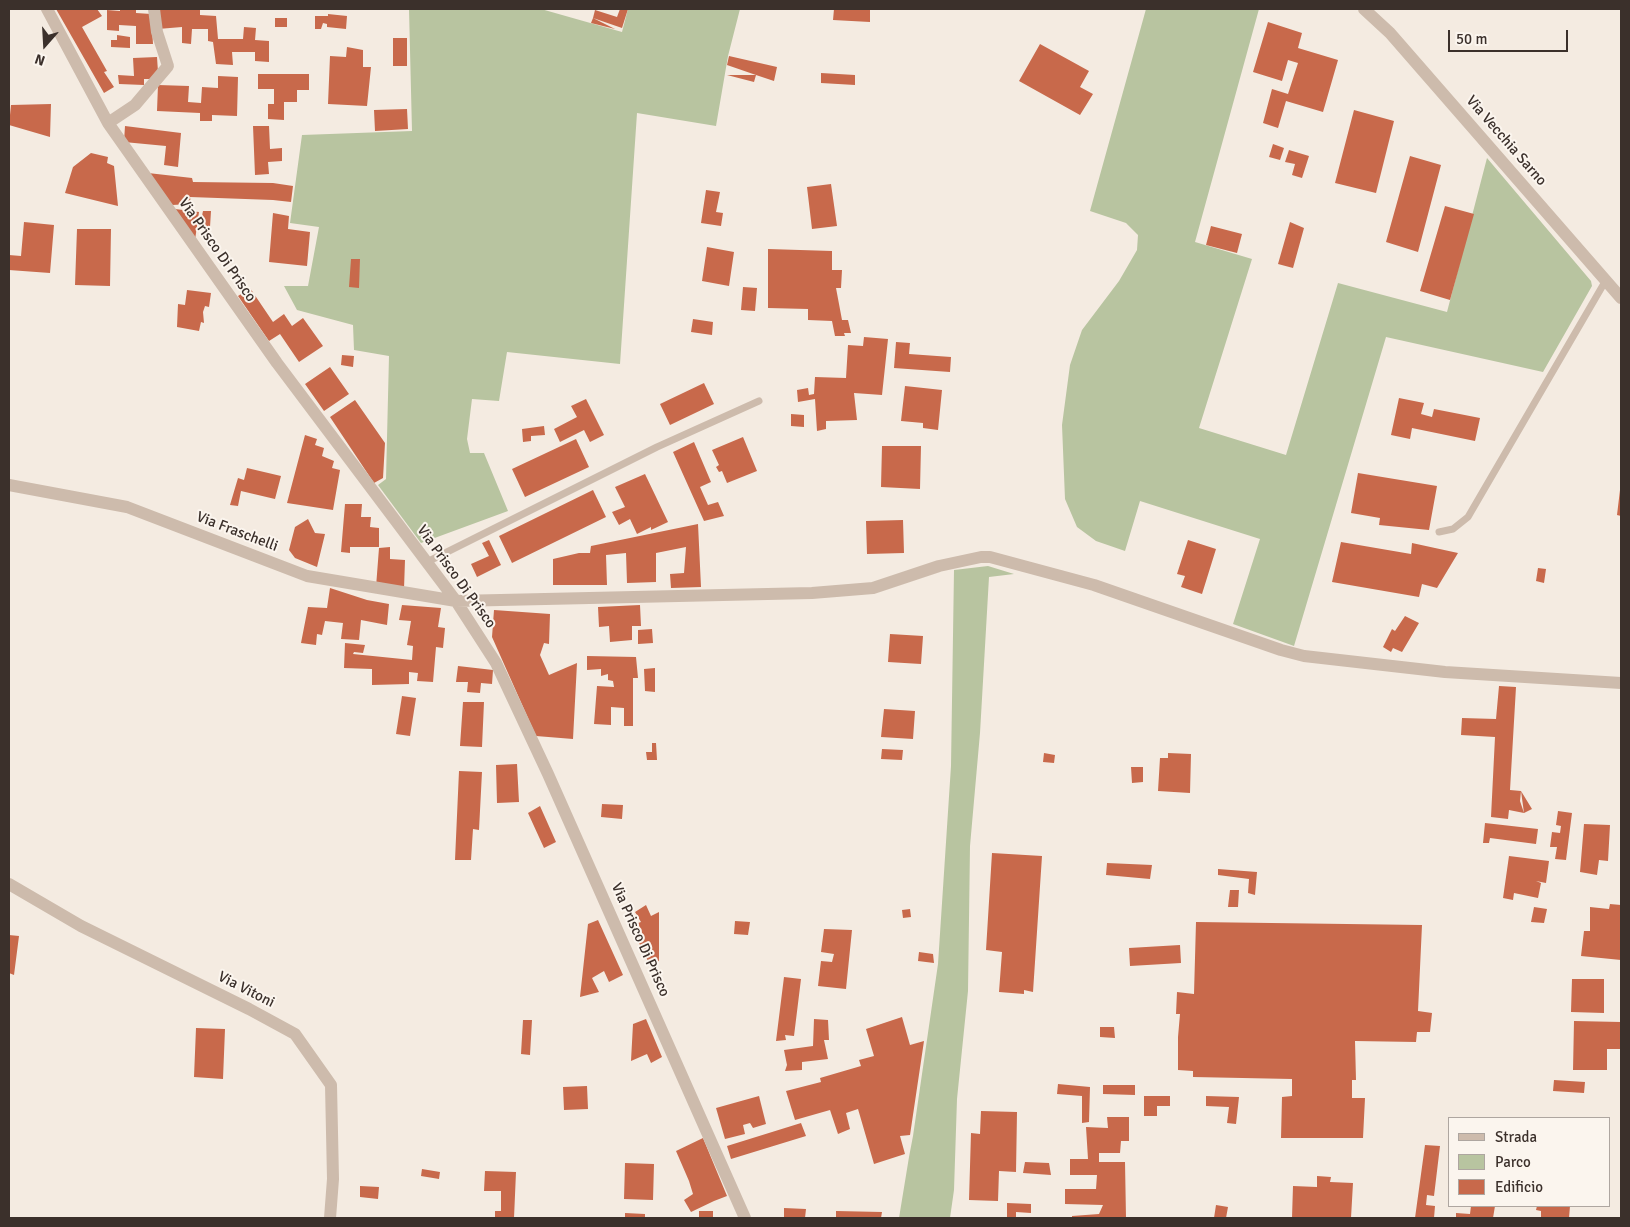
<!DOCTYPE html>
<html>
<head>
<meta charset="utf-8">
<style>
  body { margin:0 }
  #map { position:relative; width:1630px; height:1227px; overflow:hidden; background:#f4ebe1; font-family:Signika,sans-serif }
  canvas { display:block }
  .frame { position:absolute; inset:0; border:10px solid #3b302b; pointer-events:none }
  .legend { position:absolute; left:1448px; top:1117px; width:162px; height:90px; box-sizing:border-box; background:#fbf5ee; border:1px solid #aea6a0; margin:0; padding:6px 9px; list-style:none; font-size:15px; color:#3b302b }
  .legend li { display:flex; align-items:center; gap:10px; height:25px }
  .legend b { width:25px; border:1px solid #aea6a0 }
  .north { position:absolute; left:20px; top:20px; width:50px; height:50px; -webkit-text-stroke:4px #fbf5ee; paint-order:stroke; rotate:199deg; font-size:14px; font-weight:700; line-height:20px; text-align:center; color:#3b302b }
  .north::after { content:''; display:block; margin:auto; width:18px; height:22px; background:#3b302b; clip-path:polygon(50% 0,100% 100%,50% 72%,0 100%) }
  .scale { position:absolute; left:1448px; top:30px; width:120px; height:22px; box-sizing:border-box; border:2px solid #3b302b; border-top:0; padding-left:6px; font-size:15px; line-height:18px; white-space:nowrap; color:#3b302b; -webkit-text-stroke:4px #fbf5ee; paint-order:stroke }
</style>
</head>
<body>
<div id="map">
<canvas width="1630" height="1227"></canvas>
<div class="frame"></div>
<ul class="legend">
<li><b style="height:6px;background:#cdbbac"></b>Strada</li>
<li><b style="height:14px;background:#b8c4a0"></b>Parco</li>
<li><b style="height:14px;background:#c8694b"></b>Edificio</li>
</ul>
<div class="north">N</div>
<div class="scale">50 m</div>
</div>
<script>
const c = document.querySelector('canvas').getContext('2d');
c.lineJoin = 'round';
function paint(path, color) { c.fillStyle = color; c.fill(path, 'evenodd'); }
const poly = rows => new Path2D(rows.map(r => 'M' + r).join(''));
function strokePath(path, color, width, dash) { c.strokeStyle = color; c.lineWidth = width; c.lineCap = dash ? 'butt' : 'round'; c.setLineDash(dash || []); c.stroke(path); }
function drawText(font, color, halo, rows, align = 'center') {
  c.font = font + ' Signika,sans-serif'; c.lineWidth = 4; c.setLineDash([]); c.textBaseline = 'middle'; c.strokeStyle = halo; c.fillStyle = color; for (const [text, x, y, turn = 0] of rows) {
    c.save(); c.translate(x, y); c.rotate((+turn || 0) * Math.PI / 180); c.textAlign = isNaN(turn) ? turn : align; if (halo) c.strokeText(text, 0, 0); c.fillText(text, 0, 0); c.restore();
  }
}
paint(poly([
  [409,9,541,9,622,32,628,9,740,9,728,56,716,126,637,113,620,364,507,352,499,401,472,399,467,439,470,453,484,453,508,511,421,543,378,485,386,479,389,356,354,350,353,325,297,310,284,286,308,286,319,227,290,223,302,135,412,131],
  [1146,9,1259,9,1195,242,1252,259,1199,428,1286,455,1338,283,1447,312,1487,158,1591,281,1592,286,1543,372,1386,337,1294,646,1233,624,1260,539,1140,501,1125,551,1096,541,1077,527,1065,499,1062,425,1070,365,1082,330,1119,281,1137,250,1138,235,1126,223,1090,211],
  [988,566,1014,574,989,577,980,733,970,846,968,991,957,1099,954,1190,950,1218,899,1218,909,1157,913,1136,938,964,951,766,954,570]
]), '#b8c4a0');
paint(poly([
  [56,9,97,9,102,16,82,27,107,71,104,72,114,87,104,93],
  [120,9,136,9,136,13,151,14,153,44,136,44,136,26,119,25,119,31,107,30,107,10,120,11],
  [158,9,200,9,200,15,216,16,218,39,243,39,244,27,256,28,255,40,269,41,269,62,255,61,255,52,232,52,233,65,216,64,213,42,208,41,208,29,192,29,191,44,182,43,182,27,158,29],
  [620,9,628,9,622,28,593,18,615,29,591,23,593,18,595,10,617,17],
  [834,9,870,9,870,22,833,20],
  [328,14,347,16,346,29,327,27,327,24,323,23,321,29,315,29,315,16,328,16],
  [275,18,287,18,287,27,275,27],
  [1268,22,1302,33,1298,48,1338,60,1323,112,1286,101,1278,128,1263,123,1272,89,1288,94,1298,63,1288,60,1282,81,1253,72],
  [117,35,130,37,130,48,111,47,111,40,117,40],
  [393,38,407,38,407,66,393,66],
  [1040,44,1089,71,1080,87,1093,94,1080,115,1019,81],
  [347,47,363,50,363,67,371,67,367,106,328,104,330,56,346,57],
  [729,56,777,67,774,81,756,75,754,82,727,75,756,75,727,65],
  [157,57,158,72,155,79,144,79,144,85,119,84,118,75,134,76,133,58],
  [821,73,855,75,855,85,821,83],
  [258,74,309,74,309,90,297,90,297,102,284,102,284,120,268,119,268,104,274,104,274,89,258,89],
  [218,76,238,77,237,116,212,115,212,121,200,121,200,113,157,111,158,85,189,86,188,102,201,103,202,87,218,88],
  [51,104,50,137,9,125,11,105],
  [407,109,408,129,375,131,374,110],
  [1354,110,1394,121,1376,193,1335,183],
  [125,126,181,133,178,167,164,165,166,146,124,142],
  [253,126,269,126,270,149,282,148,282,161,268,162,269,174,255,175],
  [1273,144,1284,148,1280,160,1269,157],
  [1289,150,1309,156,1302,178,1292,175,1295,164,1285,162],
  [91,153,108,157,107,163,114,166,118,206,65,193,73,167],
  [1410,156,1441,165,1418,252,1386,242],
  [148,173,192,178,193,182,273,183,293,186,291,202,273,200,190,197,191,204,172,205],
  [831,184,837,226,812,229,807,187],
  [706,190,720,192,716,212,723,213,721,226,701,223],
  [1445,206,1474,214,1450,300,1420,291],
  [175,209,199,212,195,240],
  [203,211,211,211,210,227,200,225],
  [273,213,289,216,288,229,310,232,307,266,269,262],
  [24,222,54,225,50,273,9,270,9,255,21,256],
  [1290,222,1304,228,1293,268,1278,264],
  [1211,226,1242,234,1237,253,1206,245],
  [77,229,111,229,110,286,75,285],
  [707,247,734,252,729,286,702,281],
  [768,249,832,251,832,270,842,270,841,288,836,288,842,320,848,320,851,333,844,333,845,336,835,336,832,321,808,320,808,309,768,308],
  [351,259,360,259,359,288,349,287],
  [743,287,757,288,755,311,741,310],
  [250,288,273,322,284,314,292,326,303,318,323,346,299,362,280,334,269,341,238,296],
  [187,290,211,293,209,307,205,306,203,312,204,323,201,322,199,331,177,327,178,304,185,305],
  [693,319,713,322,712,335,691,332],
  [864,337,888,339,882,395,854,393,857,420,826,421,826,429,817,431,815,399,798,402,797,390,808,388,809,395,814,394,815,377,846,378,848,345,863,346],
  [896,342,910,343,909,354,951,357,950,372,894,368],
  [342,355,354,356,353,367,341,365],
  [330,367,349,394,324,411,305,384],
  [704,383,714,404,670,425,660,404],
  [905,386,942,390,938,430,923,428,923,423,901,421],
  [1399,398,1424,403,1421,414,1432,417,1434,409,1480,418,1475,441,1412,428,1410,439,1391,435],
  [586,399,604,435,590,442,584,430,560,442,554,429,577,417,571,406],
  [355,400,385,443,383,478,374,483,330,417],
  [791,414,804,415,804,427,791,426],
  [544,426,545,435,531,436,531,441,523,442,522,429],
  [305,435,317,439,315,445,324,448,322,456,334,461,332,468,340,470,333,510,287,503],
  [743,437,757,471,727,483,722,471,719,472,716,467,719,465,712,450],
  [576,439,589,467,525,497,512,469],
  [694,442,711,482,700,487,708,505,718,502,724,516,704,521,673,452],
  [882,446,921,446,920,489,881,487],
  [247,468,281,476,275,499,241,491,238,506,230,505,238,478,244,480],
  [1358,473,1437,486,1429,530,1379,525,1380,518,1351,513],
  [645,474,668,522,651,530,651,527,637,534,630,519,619,525,612,512,625,507,615,487],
  [593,490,606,517,512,563,499,536],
  [1620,490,1621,490,1621,516,1617,515],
  [345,504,362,504,361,517,371,517,370,527,379,528,379,547,350,547,350,553,341,552],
  [308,519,315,533,325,534,317,567,295,558,289,550,295,527],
  [903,520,904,553,867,554,866,521],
  [698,524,701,587,671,588,670,574,684,573,686,547,656,553,656,582,627,583,626,553,606,555,607,585,553,585,553,559,579,553,590,553,591,546],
  [489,540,501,565,477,577,471,564,489,556,482,543],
  [1188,540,1216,549,1202,594,1181,587,1185,576,1177,574],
  [1341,542,1411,554,1412,543,1458,553,1437,588,1422,584,1419,597,1332,582],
  [390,547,390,559,405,560,404,589,376,587,379,548],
  [1538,568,1546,569,1544,583,1536,581],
  [330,588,367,600,389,604,387,625,361,620,359,640,341,639,343,623,325,621,322,635,317,634,316,645,301,643,308,607,327,608],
  [402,605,441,608,438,627,445,628,443,648,436,647,433,682,417,681,418,673,409,672,409,684,372,685,372,669,344,668,345,643,365,645,363,653,354,652,353,654,412,660,413,646,407,645,411,621,399,620],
  [640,605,641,626,632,626,632,640,610,642,609,626,599,627,598,607],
  [494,610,550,614,549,644,544,643,540,655,549,675,577,663,573,739,536,736,492,637],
  [1405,616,1419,623,1402,652,1393,648,1391,652,1383,647,1392,629,1395,631],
  [652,629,653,643,638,644,638,630],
  [890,634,923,636,921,664,888,662],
  [587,656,636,657,638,678,633,678,633,726,624,726,624,708,611,707,611,725,594,724,597,686,614,687,613,681,608,680,608,674,601,676,601,669,587,670],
  [458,666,493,670,492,684,481,683,480,693,467,692,468,682,456,682],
  [655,668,655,692,645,691,644,669],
  [1499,686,1516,687,1510,790,1521,791,1520,801,1524,813,1521,791,1532,809,1524,813,1509,810,1508,819,1491,817,1495,737,1461,735,1462,718,1496,719],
  [402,696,416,698,410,736,396,734],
  [463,702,484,702,482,747,460,746],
  [884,709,915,711,913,739,881,737],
  [652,743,656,743,657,760,647,760,646,752,652,752],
  [882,749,903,750,902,760,881,759],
  [1044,753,1055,755,1054,763,1043,762],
  [1168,753,1191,754,1190,793,1158,791,1160,758,1168,758],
  [517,764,519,802,497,803,496,765],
  [1131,767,1143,767,1143,782,1132,783],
  [459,771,482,772,479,830,473,829,471,860,455,860],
  [602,804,623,805,622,819,601,817],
  [540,806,556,842,544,848,528,813],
  [1558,811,1572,813,1566,860,1555,859,1557,847,1550,847,1552,832,1560,833,1561,826,1556,825],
  [1485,823,1538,829,1536,844,1490,838,1489,843,1483,843],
  [1584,824,1610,825,1608,861,1599,860,1597,875,1580,872],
  [992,853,1042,856,1033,992,1024,990,1024,994,999,992,1002,952,986,950],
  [1509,856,1549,861,1546,883,1536,881,1541,883,1538,898,1514,893,1513,900,1503,898],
  [1107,863,1152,865,1150,879,1106,875],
  [1218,869,1257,872,1255,895,1248,893,1249,879,1218,875],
  [1230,890,1239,890,1238,907,1228,907],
  [1610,904,1621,905,1621,960,1581,956,1584,931,1590,931,1590,907,1609,909],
  [646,905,651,916,659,912,659,961,650,965,638,941,644,938,638,923,641,922,635,912],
  [1534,907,1547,909,1544,923,1531,922],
  [910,909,911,917,903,918,902,910],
  [598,920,623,975,609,982,604,971,592,978,599,992,580,997,588,924],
  [735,921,750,922,748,935,734,934],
  [1196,922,1422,925,1418,1011,1432,1013,1430,1032,1417,1032,1416,1042,1355,1041,1356,1080,1352,1080,1352,1098,1365,1098,1363,1138,1281,1138,1282,1097,1292,1096,1292,1079,1193,1077,1193,1071,1178,1070,1178,1037,1180,1014,1176,1014,1177,992,1194,994],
  [824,929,852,930,846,989,818,986,821,961,832,962,834,954,821,952],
  [9,935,19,936,14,975,9,973],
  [1180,945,1181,963,1130,966,1129,948],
  [919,952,933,954,934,963,918,961],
  [784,977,801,979,794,1036,785,1035,786,1040,776,1041],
  [1572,979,1604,979,1604,1013,1571,1012],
  [902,1017,910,1045,924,1041,910,1135,900,1136,905,1154,874,1164,858,1109,846,1113,850,1129,838,1134,830,1110,795,1120,786,1091,821,1082,820,1078,861,1066,859,1060,874,1056,866,1029],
  [646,1019,662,1057,651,1063,647,1054,631,1061,633,1024],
  [814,1019,828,1020,829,1040,824,1040,828,1059,802,1062,802,1070,785,1071,787,1065,784,1050,813,1046],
  [523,1020,532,1020,530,1055,521,1054],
  [1574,1021,1621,1022,1621,1049,1607,1049,1607,1070,1573,1070],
  [1100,1027,1114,1027,1115,1038,1100,1037],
  [196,1028,225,1029,223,1079,194,1077],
  [1554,1080,1585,1082,1584,1093,1553,1091],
  [1058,1084,1090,1087,1089,1122,1082,1123,1082,1096,1057,1094],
  [1103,1085,1135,1085,1135,1095,1103,1094],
  [587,1086,588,1109,564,1110,563,1087],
  [759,1096,766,1124,753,1128,750,1123,743,1125,745,1134,725,1139,716,1108],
  [1144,1096,1170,1096,1170,1106,1157,1106,1157,1116,1144,1116],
  [1206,1096,1239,1097,1236,1124,1227,1123,1229,1107,1206,1106],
  [981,1111,1017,1112,1016,1172,999,1171,998,1201,969,1200,971,1133,980,1134],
  [1107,1117,1129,1117,1129,1141,1121,1141,1120,1153,1099,1153,1099,1162,1125,1162,1126,1218,1072,1218,1072,1216,1099,1214,1103,1205,1065,1204,1065,1189,1096,1189,1097,1175,1070,1175,1070,1159,1088,1159,1086,1127,1108,1128],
  [801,1123,806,1136,731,1159,727,1146],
  [703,1138,727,1196,714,1201,691,1212,684,1200,693,1194,689,1181,676,1151],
  [1425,1145,1440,1146,1434,1196,1427,1195,1426,1205,1435,1206,1434,1218,1415,1218],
  [1025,1162,1049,1163,1051,1175,1023,1173],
  [625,1163,654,1164,653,1200,624,1199],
  [422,1169,440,1172,439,1179,421,1176],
  [485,1171,516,1172,514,1218,495,1218,495,1211,501,1211,501,1191,484,1191],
  [1317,1176,1331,1177,1330,1182,1353,1183,1351,1218,1292,1218,1293,1186,1317,1187],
  [360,1186,379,1187,378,1199,360,1197],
  [1007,1203,1031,1204,1031,1213,1016,1212,1016,1217,1007,1217],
  [1216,1205,1228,1207,1226,1218,1214,1218],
  [1471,1206,1495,1206,1493,1218,1456,1218,1456,1213,1470,1214],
  [1537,1206,1570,1206,1569,1218,1541,1218,1541,1211,1536,1210],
  [784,1208,806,1209,805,1218,784,1218],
  [699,1211,713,1211,713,1218,699,1218],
  [836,1211,882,1212,881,1218,836,1218],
  [625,1213,645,1214,645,1218,625,1218]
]), '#c8694b');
strokePath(poly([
  [1439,532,1453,529,1468,517,1606,280],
  [427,562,657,447,759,401]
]), '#cdbbac', 7);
strokePath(poly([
  [47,9,108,123,277,363,456,601,496,663,548,774,745,1218],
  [1364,9,1390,33,1621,298],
  [108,123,135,105,168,66,157,32,154,9],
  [9,485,127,507,307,576,456,601,812,593,873,588,939,566,981,557,990,557,1094,585,1281,650,1304,656,1445,672,1621,683],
  [9,884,81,926,249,1009,295,1034,331,1085,333,1179,330,1218]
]), '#cdbbac', 12);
drawText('15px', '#3b302b', '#fbf5ee', [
  ["Via Vecchia Sarno",1506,141,49],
  ["Via Prisco Di Prisco",217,250,55],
  ["Via Fraschelli",237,532,21],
  ["Via Prisco Di Prisco",456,577,54],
  ["Via Prisco Di Prisco",640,940,66],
  ["Via Vitoni",246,990,27]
]);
</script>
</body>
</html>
